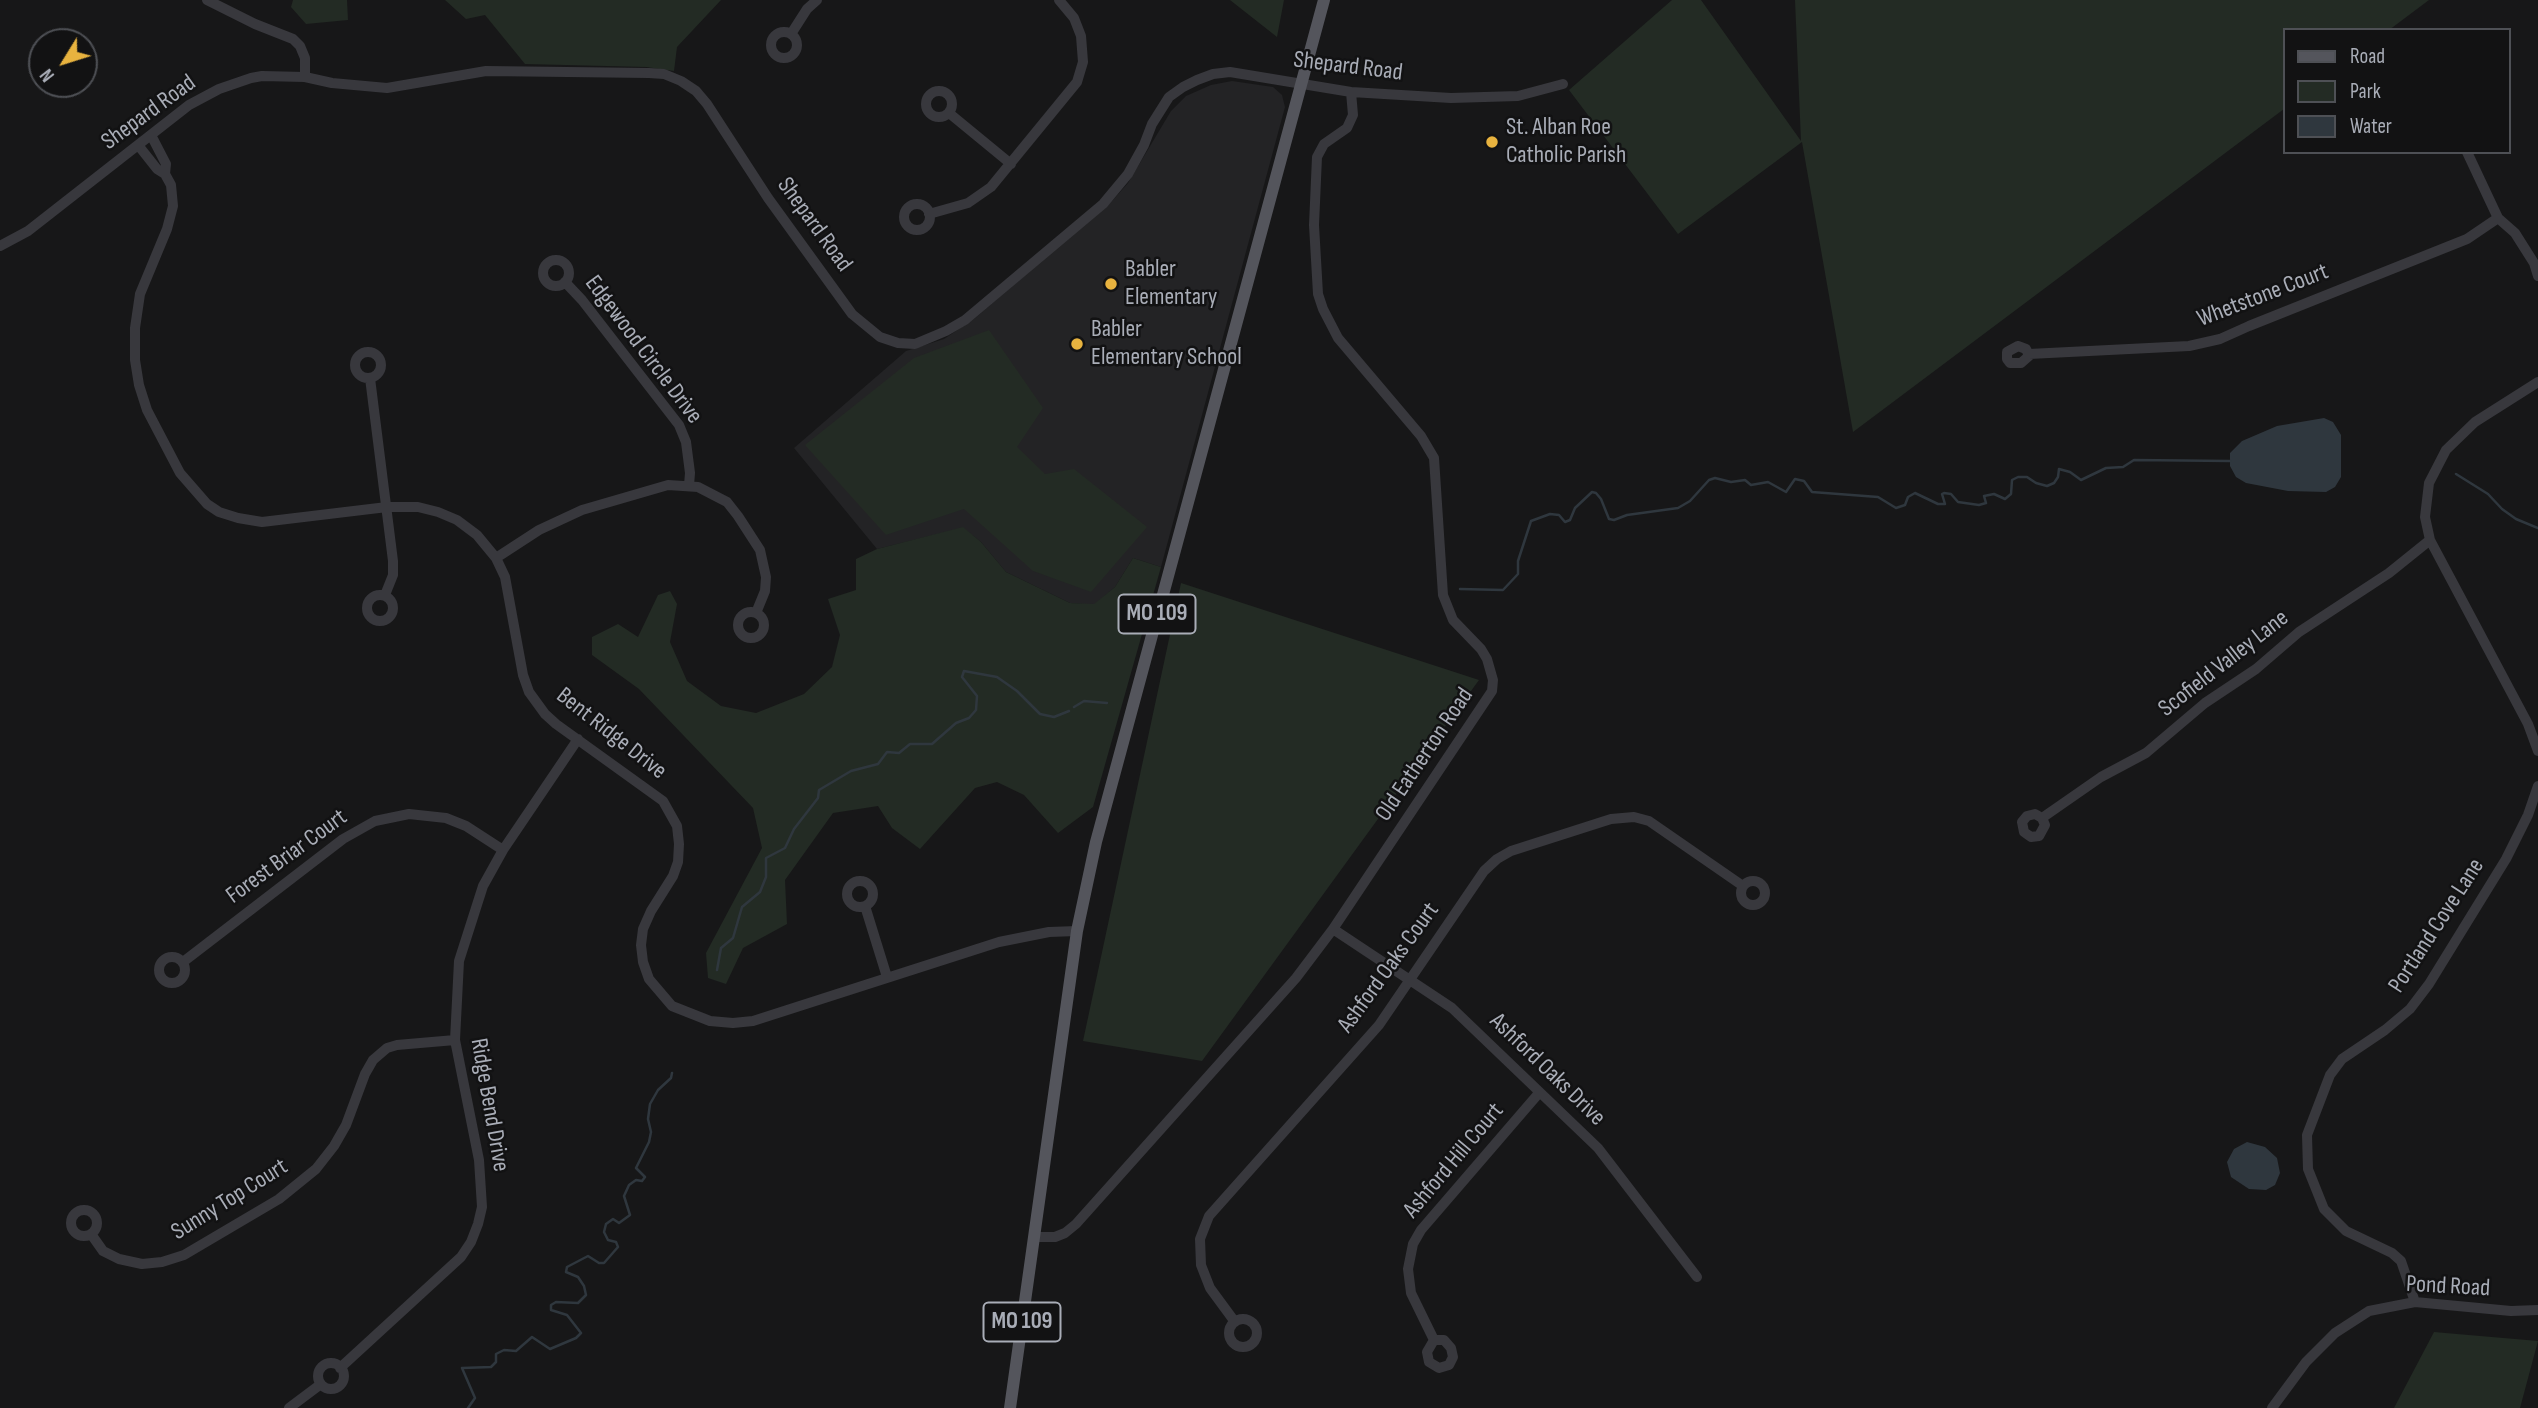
<!DOCTYPE html>
<html>
<head>
<meta charset="utf-8">
<style>
  body { margin:0 }
  #map { position:relative; width:2538px; height:1408px; overflow:hidden; background:#171718; font-family:"Sofia Sans Condensed",sans-serif }
  canvas { display:block }
  .legend { position:absolute; left:2283px; top:28px; width:228px; height:126px; box-sizing:border-box; background:#121213; border:2px solid #4e5055; margin:0; padding:9px 12px; list-style:none; font-size:21px; color:#a9adb7 }
  .legend li { display:flex; align-items:center; gap:14px; height:35px }
  .legend b { width:35px; border:2px solid #4e5055 }
  .north { position:absolute; left:28px; top:28px; width:70px; height:70px; box-sizing:border-box; background:#121213; border:2px solid #4e5055; border-radius:50%; rotate:232deg; font-size:19px; font-weight:700; line-height:28px; text-align:center; color:#a9adb7 }
  .north::after { content:''; display:block; margin:auto; width:24px; height:32px; background:#e8b33f; clip-path:polygon(50% 0,100% 100%,50% 72%,0 100%) }
</style>
</head>
<body>
<div id="map">
<canvas width="2538" height="1408"></canvas>
<ul class="legend">
<li><b style="height:9px;background:#54555c"></b>Road</li>
<li><b style="height:19px;background:#232b24"></b>Park</li>
<li><b style="height:19px;background:#2f373e"></b>Water</li>
</ul>
<div class="north">N</div>
</div>
<script>
const c = document.querySelector('canvas').getContext('2d');
c.lineJoin = 'round';
function paint(path, color) { c.fillStyle = color; c.fill(path, 'evenodd'); }
const poly = rows => new Path2D(rows.map(r => 'M' + r).join(''));
function strokePath(path, color, width, dash) { c.strokeStyle = color; c.lineWidth = width; c.lineCap = dash ? 'butt' : 'round'; c.setLineDash(dash || []); c.stroke(path); }
function drawText(font, color, halo, rows, align = 'center') {
  c.font = font + ' "Sofia Sans Condensed",sans-serif'; c.lineWidth = 5; c.setLineDash([]); c.textBaseline = 'middle'; c.strokeStyle = halo; c.fillStyle = color; for (const [text, x, y, turn = 0] of rows) {
    c.save(); c.translate(x, y); c.rotate((+turn || 0) * Math.PI / 180); c.textAlign = isNaN(turn) ? turn : align; if (halo) c.strokeText(text, 0, 0); c.fillText(text, 0, 0); c.restore();
  }
}
paint(poly([
  [1232,81,1273,87,1282,95,1285,107,1161,567,1133,558,1115,587,1094,605,1070,603,1006,572,981,542,963,528,877,549,794,448,906,351,944,339,974,319,1113,200,1128,183,1171,111,1186,96,1211,85]
]), '#232325');
paint(poly([
  [293,0,347,0,348,20,306,24,291,7],
  [445,0,721,0,677,47,674,71,646,67,525,64,485,15,466,19],
  [1230,0,1284,0,1277,37],
  [1672,0,1701,0,1801,141,1795,0,2429,0,2389,30,2284,30,2284,109,1853,432,1802,142,1678,234,1569,90],
  [989,330,1043,408,1017,447,1045,474,1074,469,1147,527,1091,592,1033,571,964,509,886,535,805,445,914,358],
  [963,527,981,542,1006,572,1070,603,1094,604,1115,587,1133,558,1161,567,1093,807,1058,833,1024,795,997,782,975,788,920,849,892,828,878,806,833,813,785,880,787,924,743,948,726,984,708,978,706,953,762,848,753,808,639,689,592,655,592,637,618,624,638,637,658,595,670,591,677,604,670,642,687,681,721,706,756,713,804,694,832,667,840,635,828,599,856,590,856,559,877,549],
  [1181,583,1479,680,1202,1061,1083,1041],
  [2434,1332,2538,1341,2520,1408,2394,1408]
]), '#232b24');
paint(poly([
  [2324,418,2333,422,2341,435,2341,477,2335,487,2326,492,2288,491,2246,483,2236,477,2230,466,2230,453,2242,441,2277,426],
  [2247,1142,2265,1147,2277,1158,2280,1173,2275,1185,2266,1190,2249,1189,2231,1177,2227,1162,2234,1149]
]), '#2f373e');
strokePath(poly([
  [2456,474,2488,494,2502,509,2516,519,2538,528],
  [1460,589,1503,590,1518,574,1518,561,1531,521,1550,514,1559,515,1565,522,1570,520,1575,508,1592,492,1596,493,1601,499,1609,519,1614,520,1627,515,1678,508,1690,501,1709,480,1715,478,1731,482,1745,480,1751,485,1768,482,1786,492,1795,479,1804,481,1812,492,1878,497,1896,508,1905,505,1908,497,1915,493,1938,504,1945,504,1942,494,1944,493,1951,494,1958,502,1979,505,1986,503,1984,496,1994,494,2005,499,2011,494,2012,480,2018,477,2027,477,2036,483,2047,486,2054,483,2058,477,2059,469,2070,472,2081,480,2106,468,2123,467,2134,460,2230,461],
  [1074,707,1084,701,1107,703],
  [717,970,721,948,733,938,742,907,760,892,766,877,766,858,785,848,794,829,818,798,819,790,851,771,878,764,887,752,899,753,910,744,932,744,956,723,969,718,976,710,977,696,962,677,964,671,997,677,1017,691,1040,714,1054,717,1069,711],
  [468,1408,475,1398,462,1368,491,1367,496,1362,496,1354,504,1350,516,1351,532,1337,550,1349,576,1338,581,1333,567,1315,551,1310,551,1305,556,1302,578,1303,586,1295,584,1286,578,1277,566,1272,567,1267,588,1256,599,1263,604,1263,618,1247,616,1242,608,1240,604,1232,606,1224,613,1219,619,1223,630,1215,624,1196,629,1185,636,1180,642,1181,645,1177,636,1168,649,1142,651,1132,648,1119,650,1104,658,1090,671,1078,672,1073]
]), '#2f373e', 2.5);
strokePath(poly([
  [207,0,255,24,293,39,300,46,305,58,305,77],
  '771 45a13 13 0 1 1 26 0a13 13 0 1 1-26 0Z',
  [791,34,807,9,817,0],
  '926 104a13 13 0 1 1 26 0a13 13 0 1 1-26 0Z',
  [949,113,1011,164],
  [151,135,166,164,165,174,171,185,173,206,167,229,140,294,135,328,135,360,139,385,147,410,180,473,207,504,219,512,238,518,262,522,387,507,418,507,438,512,457,520,477,535,496,558,505,577,523,675,529,692,545,714,556,724,663,801,677,826,679,844,678,862,673,876,651,911,643,929,641,945,643,962,649,979,672,1006,710,1021,733,1023,753,1021,999,942,1049,932,1077,931],
  [138,145,157,169,165,174],
  [2467,152,2498,218,2515,233,2534,263,2538,276],
  '904 217a13 13 0 1 1 26 0a13 13 0 1 1-26 0Z',
  [929,214,968,203,991,187,1077,82,1083,62,1081,36,1074,18,1059,0],
  [0,246,28,231,189,105,219,89,251,78,262,76,305,77,332,83,387,88,486,71,649,73,664,74,681,81,696,91,707,104,768,198,852,314,880,337,898,343,915,344,946,331,965,320,1103,204,1128,174,1144,145,1152,124,1169,97,1183,87,1197,80,1213,74,1230,72,1351,92,1451,98,1518,96,1563,84],
  '543 273a13 13 0 1 1 26 0a13 13 0 1 1-26 0Z',
  [565,282,582,300,679,425,686,442,690,473,689,485],
  [2018,346,2026,349,2029,356,2021,363,2010,363,2007,359,2007,352,2018,346],
  '355 365a13 13 0 1 1 26 0a13 13 0 1 1-26 0Z',
  [2029,354,2189,346,2220,339,2249,326,2467,239,2498,218],
  [370,378,393,561,393,575,385,595],
  [2538,382,2475,422,2446,450,2429,483,2425,517,2430,540,2528,724,2538,751],
  [496,558,539,530,582,510,668,485,698,487,727,502,738,516,760,550,766,577,765,591,756,613],
  '367 608a13 13 0 1 1 26 0a13 13 0 1 1-26 0Z',
  '738 625a13 13 0 1 1 26 0a13 13 0 1 1-26 0Z',
  [2042,818,2045,825,2039,836,2031,837,2024,832,2022,822,2027,816,2035,814,2042,818,2101,777,2146,753,2205,703,2256,669,2299,632,2389,573,2430,540],
  '1741 893a12 12 0 1 1 24 0a12 12 0 1 1-24 0Z',
  '847 894a13 13 0 1 1 26 0a13 13 0 1 1-26 0Z',
  [865,906,887,977],
  [1333,929,1452,1008,1598,1148,1697,1277],
  '159 970a13 13 0 1 1 26 0a13 13 0 1 1-26 0Z',
  [183,962,343,839,375,821,409,814,446,818,466,826,503,850],
  '71 1223a13 13 0 1 1 26 0a13 13 0 1 1-26 0Z',
  [91,1234,103,1251,119,1259,142,1264,162,1262,184,1255,279,1199,316,1169,334,1146,346,1125,365,1074,373,1060,387,1048,397,1045,455,1040],
  [1035,1237,1055,1237,1065,1233,1076,1224,1296,978,1333,929,1492,691,1493,680,1487,659,1481,649,1453,620,1443,595,1434,458,1421,436,1338,338,1323,309,1318,294,1314,225,1317,157,1324,144,1347,128,1353,115,1351,92],
  [2415,1302,2401,1261,2392,1253,2346,1231,2324,1209,2308,1169,2307,1135,2330,1075,2342,1059,2385,1030,2410,1009,2429,984,2506,859,2528,815,2538,786],
  '1229 1333a14 14 0 1 1 28 0a14 14 0 1 1-28 0Z',
  [1235,1322,1210,1288,1201,1265,1200,1239,1209,1216,1379,1025,1484,871,1497,859,1511,851,1611,819,1634,817,1649,821,1743,886],
  [1434,1340,1427,1352,1429,1362,1439,1368,1449,1365,1453,1357,1451,1348,1444,1340,1434,1340,1411,1293,1408,1269,1413,1244,1421,1230,1539,1093],
  '318 1376a13 13 0 1 1 26 0a13 13 0 1 1-26 0Z',
  [340,1368,461,1257,471,1242,478,1224,482,1207,479,1160,455,1040,459,961,483,886,503,850,578,739],
  [289,1408,321,1384],
  [2272,1408,2306,1362,2335,1333,2369,1311,2415,1302,2511,1311,2538,1310]
]), '#38383d', 10);
strokePath(poly([
  [1010,1408,1077,931,1096,842,1324,0]
]), '#54555c', 12);
for (const [x, y, r, color] of [
  [1492,142,7,"#e8b33f"],
  [1111,284,7,"#e8b33f"],
  [1077,344,7,"#e8b33f"]
]) { const dot = new Path2D(); dot.arc(x, y, r, 0, 2 * Math.PI); c.fillStyle = color; c.fill(dot); strokePath(dot, '#121213', 2.5); }
for (const [x, y, w] of [
  [1157,614,77],
  [1022,1322,77]
]) { const box = new Path2D(); box.roundRect(x - w / 2, y - 19.5, w, 39, 5); c.fillStyle = '#121213'; c.fill(box); strokePath(box, '#a9adb7', 2); }
drawText('bold 23px', '#a9adb7', null, [
  ["MO 109",1157,614],
  ["MO 109",1022,1322]
]);
drawText('24px', '#a9adb7', '#121213', [
  ["Shepard Road",1348,67,7],
  ["Shepard Road",149,113,-36],
  ["Shepard Road",814,225,54],
  ["Whetstone Court",2263,296,-21],
  ["Edgewood Circle Drive",643,350,53],
  ["Scofield Valley Lane",2224,664,-38],
  ["Bent Ridge Drive",611,734,38],
  ["Old Eatherton Road",1425,755,-56],
  ["Forest Briar Court",287,857,-36],
  ["Portland Cove Lane",2437,926,-57],
  ["Ashford Oaks Court",1389,968,-54],
  ["Ashford Oaks Drive",1547,1070,44],
  ["Ridge Bend Drive",489,1105,80],
  ["Ashford Hill Court",1454,1161,-50],
  ["Sunny Top Court",230,1200,-32],
  ["Pond Road",2448,1287,3]
]);
drawText('24px', '#a9adb7', '#121213', [
  ["St. Alban Roe",1506,128],
  ["Catholic Parish",1506,156],
  ["Babler",1125,270],
  ["Elementary",1125,298],
  ["Babler",1091,330],
  ["Elementary School",1091,358]
], 'left');
</script>
</body>
</html>
